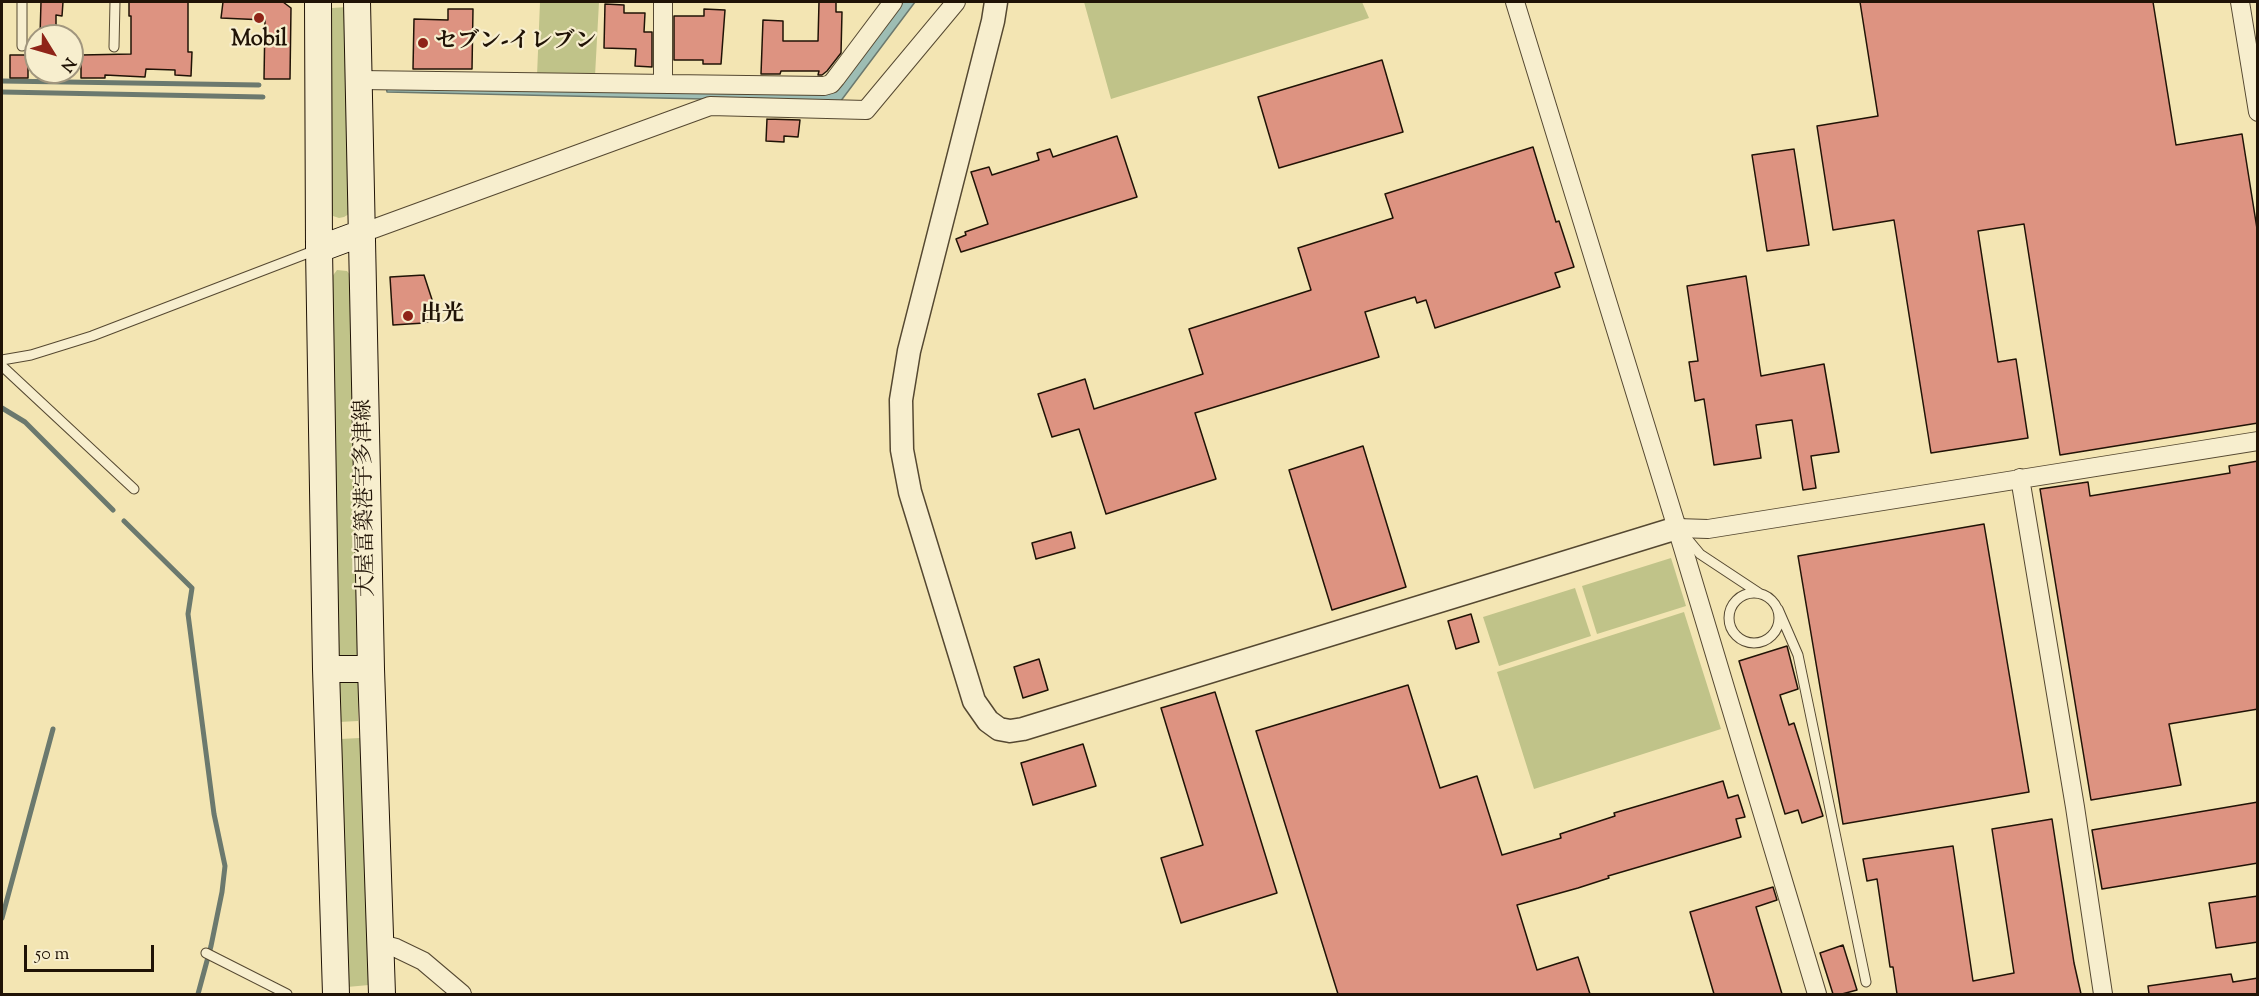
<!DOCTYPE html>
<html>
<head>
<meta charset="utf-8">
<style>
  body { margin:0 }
  #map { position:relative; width:2259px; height:996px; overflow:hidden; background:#f3e5b3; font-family:"Sorts Mill Goudy",serif }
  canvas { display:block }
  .frame { position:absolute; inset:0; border:3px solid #201306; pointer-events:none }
  .north { position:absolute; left:24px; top:24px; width:60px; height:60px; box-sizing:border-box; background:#f7eece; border:2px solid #a1967e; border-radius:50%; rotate:127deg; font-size:16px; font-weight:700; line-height:24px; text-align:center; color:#201306 }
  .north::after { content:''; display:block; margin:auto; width:21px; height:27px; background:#8f2418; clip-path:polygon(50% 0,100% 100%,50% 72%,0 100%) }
  .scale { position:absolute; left:24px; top:945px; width:130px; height:27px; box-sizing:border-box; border:3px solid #201306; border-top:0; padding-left:8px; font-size:18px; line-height:21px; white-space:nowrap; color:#201306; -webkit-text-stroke:4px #f7eece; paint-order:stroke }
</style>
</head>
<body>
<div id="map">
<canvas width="2259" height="996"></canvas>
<div class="frame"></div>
<div class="north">N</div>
<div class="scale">50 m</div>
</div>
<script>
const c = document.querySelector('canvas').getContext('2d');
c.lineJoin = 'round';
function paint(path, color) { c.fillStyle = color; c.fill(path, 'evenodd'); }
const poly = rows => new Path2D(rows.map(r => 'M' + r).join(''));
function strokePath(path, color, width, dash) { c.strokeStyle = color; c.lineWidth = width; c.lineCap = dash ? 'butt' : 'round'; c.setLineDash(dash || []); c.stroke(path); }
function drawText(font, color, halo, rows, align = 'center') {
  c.font = font + ' "Sorts Mill Goudy","Noto Serif JP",serif'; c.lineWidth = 4.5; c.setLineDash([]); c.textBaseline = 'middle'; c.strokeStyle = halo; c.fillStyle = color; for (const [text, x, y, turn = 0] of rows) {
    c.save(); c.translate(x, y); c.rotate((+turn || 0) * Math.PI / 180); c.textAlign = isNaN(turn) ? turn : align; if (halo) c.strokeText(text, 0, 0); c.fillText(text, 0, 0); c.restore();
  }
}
paint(poly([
  [540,2,599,2,595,76,537,76],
  [1084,2,1362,2,1369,18,1111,99],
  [347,7,349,214,344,217,339,218,333,216,330,210,331,20,332,8],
  [337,270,347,271,350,275,358,652,356,657,340,658,337,653,331,278],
  [1671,558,1686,606,1597,634,1582,586],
  [1575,588,1591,636,1499,666,1483,617],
  [1684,612,1721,729,1534,789,1497,672],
  [358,680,358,721,339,722,338,681],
  [360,738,369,985,347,987,340,739]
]), '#c0c389');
const water = poly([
  [903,2,915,2,840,102,387,92,386,86,838,89,903,2]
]);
paint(water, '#9dbdb4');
strokePath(water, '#6b796e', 1.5);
strokePath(poly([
  [2,81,259,85],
  [2,92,263,97],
  [2,408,25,422,113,510],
  [124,521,192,588,188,614,214,814,225,866,222,892,211,946,198,994],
  [2,918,53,729]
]), '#6b796e', 5);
const building = poly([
  [41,2,63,2,62,16,56,15,56,36,40,36,41,2],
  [129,2,188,2,188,52,192,52,191,76,175,75,175,70,146,69,145,77,105,75,105,78,81,78,81,55,131,54,131,16,129,16,129,2],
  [223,2,283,2,291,8,290,79,264,79,265,20,221,18,223,2],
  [819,2,836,2,836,12,842,12,841,53,827,71,822,75,818,75,819,71,781,71,780,74,761,74,763,20,783,21,783,41,818,41,819,2],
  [1860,2,2153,2,2176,145,2242,134,2258,235,2258,423,2060,455,2024,224,1978,231,1998,362,2016,359,2028,438,1931,453,1894,220,1833,230,1817,126,1878,116,1860,2],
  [605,4,624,5,624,13,645,13,644,32,652,32,652,67,635,66,636,49,604,48,605,4],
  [448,9,473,9,472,69,413,69,414,19,448,20,448,9],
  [704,9,725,10,721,64,703,64,703,60,674,60,674,16,704,16,704,9],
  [10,55,28,55,28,78,10,78,10,55],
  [1382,60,1403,132,1279,168,1258,97,1382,60],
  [767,119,800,120,798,137,784,136,784,142,766,141,767,119],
  [1117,136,1137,197,961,252,956,239,966,235,965,232,988,224,971,172,989,167,992,175,1039,160,1037,153,1050,149,1053,157,1117,136],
  [1533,147,1556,222,1559,221,1574,267,1555,273,1560,287,1435,328,1426,300,1417,303,1415,297,1365,312,1379,357,1195,413,1216,479,1106,514,1079,429,1052,437,1038,394,1085,379,1094,409,1203,374,1189,329,1311,290,1298,248,1393,218,1385,194,1533,147],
  [1794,149,1809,245,1767,251,1752,155,1794,149],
  [424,275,438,318,424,323,393,325,390,277,424,275],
  [1746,276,1761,376,1824,364,1839,452,1811,456,1816,488,1803,490,1792,420,1756,425,1761,458,1714,465,1704,399,1695,401,1689,362,1698,361,1687,286,1746,276],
  [1363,446,1406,587,1332,610,1289,470,1363,446],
  [2258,461,2258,709,2169,724,2181,785,2091,800,2040,489,2088,482,2090,496,2230,473,2229,466,2258,461],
  [1984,524,2029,792,1843,824,1798,556,1984,524],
  [1071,532,1075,548,1036,559,1032,543,1071,532],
  [1471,614,1479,642,1456,649,1448,621,1471,614],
  [1787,646,1798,689,1780,695,1789,725,1794,723,1823,816,1802,823,1798,810,1785,814,1739,661,1787,646],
  [1039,659,1048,690,1023,698,1014,667,1039,659],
  [1408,685,1440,788,1477,776,1502,855,1561,838,1560,834,1615,816,1614,813,1723,781,1728,798,1738,795,1745,817,1736,819,1741,837,1608,876,1609,878,1578,888,1517,905,1537,970,1578,957,1590,994,1338,994,1256,731,1408,685],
  [1215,692,1277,893,1181,923,1161,858,1203,845,1161,708,1215,692],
  [1083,744,1096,786,1033,805,1021,763,1083,744],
  [2258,802,2258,863,2102,889,2092,830,2258,802],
  [2052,819,2074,963,2081,994,1897,994,1893,967,1890,967,1877,879,1867,881,1863,859,1953,846,1973,981,2014,973,1992,829,2052,819],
  [1773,887,1777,900,1756,907,1782,994,1714,994,1690,912,1773,887],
  [2258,896,2258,942,2216,948,2209,903,2258,896],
  [1843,945,1857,990,1842,994,1833,994,1820,953,1843,945],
  [2231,974,2233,982,2258,978,2258,994,2149,994,2148,986,2231,974]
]);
paint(building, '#dd9381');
strokePath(building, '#201306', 1.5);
const service = poly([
  [22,46,22,2],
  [114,47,115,2],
  [2,360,31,355,92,336,316,250],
  [2,366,134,489],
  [1685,536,1700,554,1759,593],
  '1729 618a25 25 0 1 1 50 0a25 25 0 1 1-50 0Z',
  [1778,609,1798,655,1866,982],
  [206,953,287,994]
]);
const minor = poly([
  [1515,2,1677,528,1817,994],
  [2240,2,2258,112],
  [360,80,824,86,831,84,836,78,893,2],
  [663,83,663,2],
  [362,233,710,106,866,110,956,2],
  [2020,478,2075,807,2103,994],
  [1677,528,1708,529,2258,441],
  [381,944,396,948,423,961,462,994]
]);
const tertiary = poly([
  [996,2,993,21,909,351,901,400,902,450,910,492,974,701,988,721,999,729,1010,731,1023,729,1677,528]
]);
const secondary = poly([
  [318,2,319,249,326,669,336,994],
  [357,2,371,669,382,994],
  [319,249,362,233],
  [326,669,371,669]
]);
strokePath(service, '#554831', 11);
strokePath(minor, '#554831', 20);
strokePath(tertiary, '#554831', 25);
strokePath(secondary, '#201306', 28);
strokePath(service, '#f7eece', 9);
strokePath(minor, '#f7eece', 18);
strokePath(tertiary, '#f7eece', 22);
strokePath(secondary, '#f7eece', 26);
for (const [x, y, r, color] of [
  [259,18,6,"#8f2418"],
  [423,43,6,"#8f2418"],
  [408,316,6,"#8f2418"]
]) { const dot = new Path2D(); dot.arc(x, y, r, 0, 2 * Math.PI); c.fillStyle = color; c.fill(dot); strokePath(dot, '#f7eece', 2); }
drawText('bold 22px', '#201306', '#f7eece', [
  ["Mobil",259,41,"center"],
  ["セブン-イレブン",435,43],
  ["出光",420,316]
], 'left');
drawText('22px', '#201306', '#f7eece', [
  ["大屋冨築港宇多津線",367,498,-91]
]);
</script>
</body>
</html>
